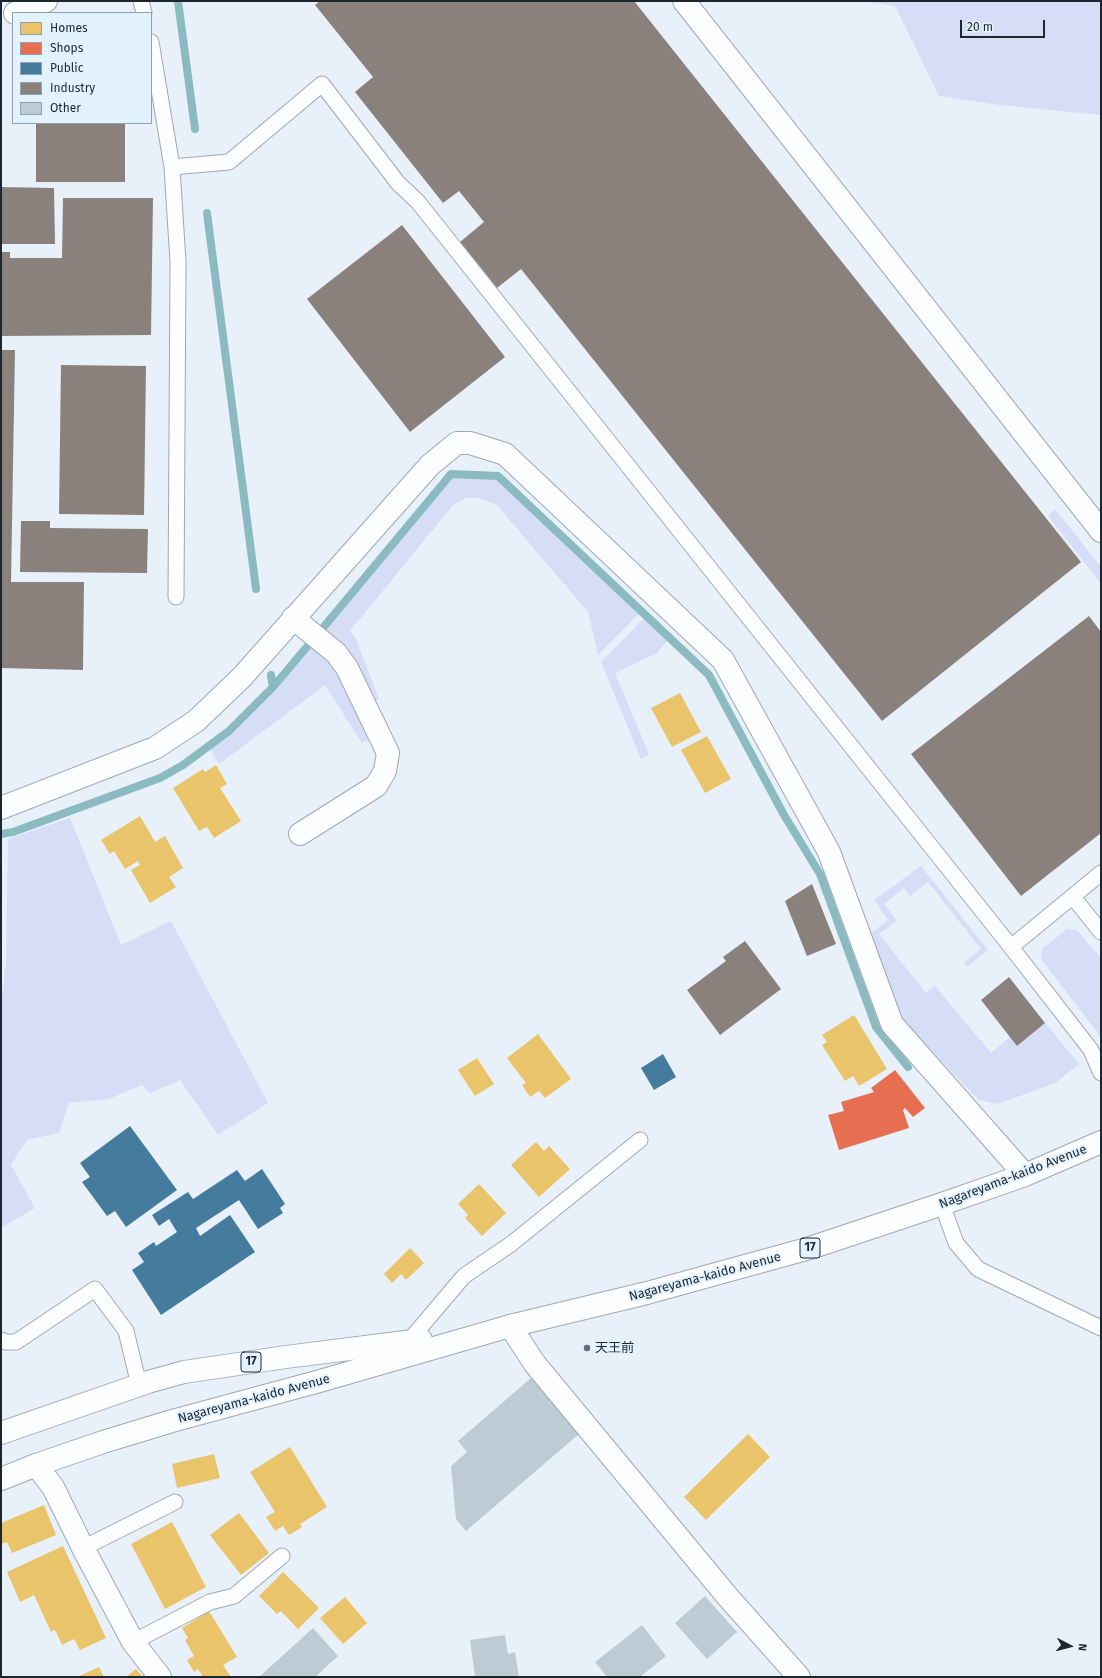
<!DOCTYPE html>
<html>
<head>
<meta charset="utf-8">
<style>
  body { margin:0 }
  #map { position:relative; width:1102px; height:1678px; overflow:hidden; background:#e8f1f9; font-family:"Fira Sans",sans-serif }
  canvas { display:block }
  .frame { position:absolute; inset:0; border:2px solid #1c262e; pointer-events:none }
  .legend { position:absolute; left:12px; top:12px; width:140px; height:112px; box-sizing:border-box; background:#e2f2ff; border:1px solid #93a0ab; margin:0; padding:5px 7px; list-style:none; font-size:12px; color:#1c262e }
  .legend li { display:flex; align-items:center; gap:8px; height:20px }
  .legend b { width:20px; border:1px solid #93a0ab }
  .north { position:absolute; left:1050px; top:1626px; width:40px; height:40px; -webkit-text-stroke:3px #e2f2ff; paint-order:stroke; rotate:96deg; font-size:11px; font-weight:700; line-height:16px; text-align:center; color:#1c262e }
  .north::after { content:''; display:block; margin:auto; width:14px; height:18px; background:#1c262e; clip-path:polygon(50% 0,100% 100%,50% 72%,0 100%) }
  .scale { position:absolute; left:960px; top:20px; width:85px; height:18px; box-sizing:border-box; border:2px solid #1c262e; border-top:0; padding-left:5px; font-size:12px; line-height:14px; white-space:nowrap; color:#1c262e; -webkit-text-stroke:3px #e2f2ff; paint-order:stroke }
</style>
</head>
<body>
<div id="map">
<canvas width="1102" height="1678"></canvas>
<div class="frame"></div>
<ul class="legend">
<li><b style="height:11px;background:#e9c46a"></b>Homes</li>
<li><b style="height:11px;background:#e76f51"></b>Shops</li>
<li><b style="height:11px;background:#457b9d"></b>Public</li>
<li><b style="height:11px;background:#8a817c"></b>Industry</li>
<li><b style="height:11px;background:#bdccd4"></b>Other</li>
</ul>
<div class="north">N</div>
<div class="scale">20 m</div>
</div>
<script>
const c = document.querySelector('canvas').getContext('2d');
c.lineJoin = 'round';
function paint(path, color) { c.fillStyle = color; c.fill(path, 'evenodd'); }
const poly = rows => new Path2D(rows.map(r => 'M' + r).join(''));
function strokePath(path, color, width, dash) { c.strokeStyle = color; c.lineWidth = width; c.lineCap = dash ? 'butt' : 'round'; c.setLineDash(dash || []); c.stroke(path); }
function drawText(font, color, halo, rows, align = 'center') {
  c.font = font + ' "Fira Sans","Noto Sans JP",sans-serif'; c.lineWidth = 4; c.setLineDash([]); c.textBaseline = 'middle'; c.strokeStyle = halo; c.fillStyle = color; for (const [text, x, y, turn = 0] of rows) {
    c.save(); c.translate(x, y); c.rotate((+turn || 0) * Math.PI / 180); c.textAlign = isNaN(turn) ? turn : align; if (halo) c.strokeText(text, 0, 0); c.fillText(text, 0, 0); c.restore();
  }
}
paint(poly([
  [860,1,1101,1,1101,115,1000,105,939,96,895,6],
  [450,476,497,478,640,613,598,655,588,612,496,504,477,498,465,498,454,504,350,631,356,639,379,699,372,702,324,631],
  [1055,509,1101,567,1101,584,1048,516],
  [644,618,668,640,657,653,615,673,649,754,641,759,601,662],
  [314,644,337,665,368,740,362,743,325,685,219,764,210,749,276,688],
  [70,818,121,945,171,921,268,1103,218,1135,180,1080,150,1093,142,1085,109,1099,69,1103,59,1133,27,1140,11,1165,35,1208,1,1228,1,1000,6,964,8,839],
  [921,866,988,950,967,967,964,963,981,949,928,882,910,896,904,888,884,904,897,921,879,934,926,993,935,986,991,1053,1010,1037,1017,1046,1045,1023,1079,1064,1055,1083,998,1104,979,1100,900,1018,871,933,888,920,874,900],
  [1067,929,1077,930,1101,958,1101,1037,1041,959,1042,949]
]), '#d6ddf7');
paint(poly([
  [680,693,701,732,672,747,651,708],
  [707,736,731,779,705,793,681,750],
  [216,765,227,784,220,788,241,821,214,838,207,827,199,831,173,788,203,769,205,772],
  [140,816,155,842,165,836,183,868,169,877,176,887,150,903,131,870,140,865,138,861,125,869,114,851,110,854,101,840],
  [854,1015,887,1069,859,1086,853,1076,845,1081,822,1045,827,1042,822,1035],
  [538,1034,571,1079,545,1098,539,1091,530,1097,522,1085,526,1083,507,1058],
  [477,1058,494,1084,475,1096,458,1070],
  [536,1142,544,1151,549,1146,570,1169,539,1197,511,1165],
  [479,1184,506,1213,482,1236,465,1218,468,1215,458,1204],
  [410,1248,424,1263,406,1280,401,1274,392,1283,384,1274],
  [748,1434,770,1457,706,1520,684,1497],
  [290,1447,327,1507,300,1524,302,1527,289,1535,283,1526,275,1531,266,1517,275,1512,250,1472],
  [214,1454,220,1478,177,1488,172,1464],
  [44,1505,56,1535,12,1553,7,1542,1,1544,1,1523],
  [239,1513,269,1553,241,1575,210,1535],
  [172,1522,206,1587,165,1609,131,1544],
  [63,1546,106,1638,80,1650,74,1639,62,1645,55,1630,51,1632,34,1595,20,1602,7,1572],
  [283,1572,319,1608,298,1629,281,1611,277,1614,259,1596],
  [345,1597,367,1623,343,1644,320,1618],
  [209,1611,237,1657,223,1665,231,1677,199,1677,202,1675,198,1669,194,1672,187,1660,194,1656,185,1640,188,1638,182,1628],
  [99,1667,104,1677,77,1677],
  [136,1669,143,1677,126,1677]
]), '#e9c46a');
paint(poly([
  [895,1070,925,1108,913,1117,905,1108,903,1110,909,1128,839,1150,828,1115,844,1111,841,1102,874,1092,871,1088]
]), '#e76f51');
paint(poly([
  [663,1054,676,1077,654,1090,641,1068],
  [130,1126,177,1190,126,1227,115,1211,107,1216,82,1182,90,1177,80,1163],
  [262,1169,285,1204,280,1208,283,1213,258,1229,239,1200,196,1228,200,1236,230,1215,255,1252,161,1315,132,1270,144,1262,138,1253,154,1242,156,1246,177,1232,169,1219,159,1226,152,1215,188,1192,193,1199,237,1170,245,1181]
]), '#457b9d');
paint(poly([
  [320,1,634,1,1081,562,882,721,521,269,497,288,460,242,484,222,459,191,443,203,355,92,373,77,315,5],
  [36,123,125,123,125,182,36,182],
  [1,187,54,188,55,244,1,244],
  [63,198,153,198,151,335,1,336,1,252,10,252,10,258,62,258],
  [402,225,505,357,410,432,307,299],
  [1,350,15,350,11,582,84,582,83,670,1,668],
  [61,365,146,366,144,515,59,514],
  [21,521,50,521,50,528,148,529,147,573,20,572],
  [1089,616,1101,632,1101,833,1021,896,911,754],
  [812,884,836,944,807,956,785,901],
  [745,941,781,989,720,1035,687,990,726,961,723,957],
  [1009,977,1045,1023,1017,1046,981,1000]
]), '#8a817c');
strokePath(poly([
  [178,1,195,129],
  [207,213,256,589],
  [322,629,451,474,498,476,709,675,784,815,820,874,876,1027,908,1067],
  [273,687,311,642],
  [1,834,13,832,160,778,183,765,229,731,273,687,271,675]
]), '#8bbac1', 8);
paint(poly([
  [531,1378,579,1434,466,1531,456,1519,451,1466,467,1452,458,1441],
  [705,1596,737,1632,707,1659,675,1623],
  [642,1625,666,1656,640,1677,607,1677,595,1662],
  [313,1628,338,1656,315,1677,259,1677],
  [505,1635,508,1654,515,1652,519,1677,475,1677,470,1640]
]), '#bdccd4');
const service = poly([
  [141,1,144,13],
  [151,42,172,167,229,162,322,84,398,183,418,202,1011,947,1091,1050,1101,1073],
  [172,167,178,262,176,597],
  [1073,897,1101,932],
  [1011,947,1101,873],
  [942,1204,956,1243,978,1269,1101,1328],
  [1,1340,6,1342,16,1342,95,1289,126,1331,139,1385],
  [408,1342,464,1276,511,1244,640,1140],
  [83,1548,175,1502],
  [133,1642,210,1602,234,1596,282,1556]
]);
const minor = poly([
  [684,1,1101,531],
  [15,13,46,1],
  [293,618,336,653,347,668,388,753,385,771,376,786,300,834],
  [1,808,155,748,196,721,242,677,430,465,457,443,470,443,505,454,723,660,829,852,892,1024,1025,1175],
  [510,1326,535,1364,727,1596,799,1677],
  [36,1465,53,1487,83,1548,133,1642,160,1677]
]);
const primary = poly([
  [1,1433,148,1382,184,1372,286,1357,421,1340],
  [1,1479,36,1465,103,1442,172,1421,320,1381,510,1326,647,1293,810,1248,942,1204,1025,1175,1101,1142]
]);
strokePath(service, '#a0a8b0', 17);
strokePath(minor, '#a0a8b0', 24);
strokePath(primary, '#a0a8b0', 24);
strokePath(service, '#fcfdfe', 15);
strokePath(minor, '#fcfdfe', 22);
strokePath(primary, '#fcfdfe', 22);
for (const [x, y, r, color] of [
  [587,1348,4,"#636d75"]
]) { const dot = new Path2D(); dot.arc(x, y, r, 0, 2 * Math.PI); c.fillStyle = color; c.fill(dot); strokePath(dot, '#e2f2ff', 1.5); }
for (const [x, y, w] of [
  [810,1248,20],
  [251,1362,20]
]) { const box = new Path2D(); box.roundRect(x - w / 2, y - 10, w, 20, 3); c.fillStyle = '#e2f2ff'; c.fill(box); strokePath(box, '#1c262e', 1); }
drawText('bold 12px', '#1c262e', null, [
  ["17",810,1248],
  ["17",251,1362]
]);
drawText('13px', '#1c262e', '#e2f2ff', [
  ["Nagareyama-kaido Avenue",1013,1177,-21],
  ["Nagareyama-kaido Avenue",705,1277,-15],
  ["Nagareyama-kaido Avenue",254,1399,-15]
]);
drawText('13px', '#1c262e', '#e2f2ff', [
  ["天王前",595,1348]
], 'left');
</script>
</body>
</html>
